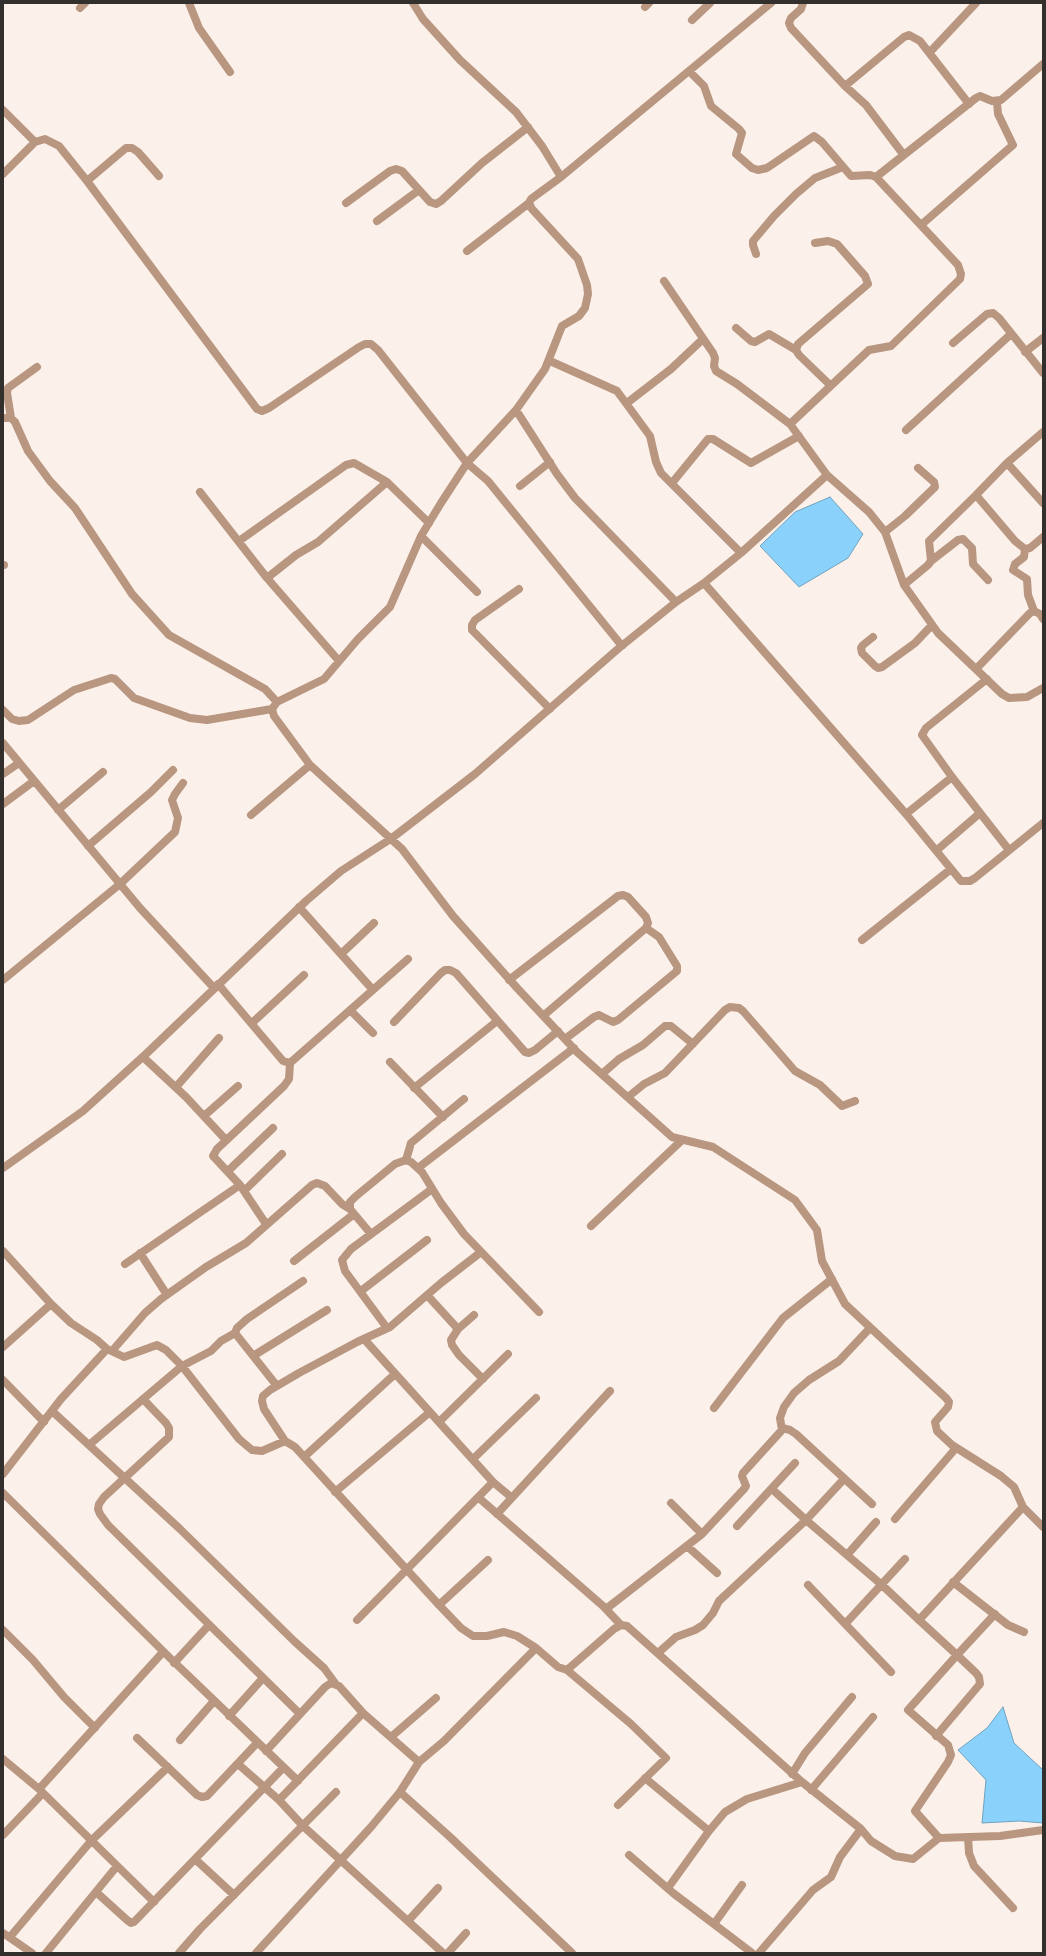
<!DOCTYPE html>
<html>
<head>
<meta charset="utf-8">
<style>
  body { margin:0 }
  #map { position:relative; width:1046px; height:1956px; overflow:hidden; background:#fcf1ea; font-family:Karla,sans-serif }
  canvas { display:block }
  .frame { position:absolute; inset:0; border:4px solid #332f2c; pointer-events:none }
</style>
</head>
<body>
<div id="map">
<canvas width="1046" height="1956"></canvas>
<div class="frame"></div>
</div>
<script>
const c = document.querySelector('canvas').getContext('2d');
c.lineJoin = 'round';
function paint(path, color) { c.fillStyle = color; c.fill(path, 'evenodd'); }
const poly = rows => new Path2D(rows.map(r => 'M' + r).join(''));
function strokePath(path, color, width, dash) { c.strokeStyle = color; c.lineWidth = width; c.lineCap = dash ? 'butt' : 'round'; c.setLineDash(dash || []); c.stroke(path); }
const water = poly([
  [830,497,863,534,848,558,799,587,760,546,795,512,830,497],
  [1003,1707,1014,1743,1043,1770,1043,1823,1019,1821,982,1823,986,1780,958,1750,987,1728,1003,1707]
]);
paint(water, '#8ad2fb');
strokePath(water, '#70a1bd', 1);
strokePath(poly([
  [189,3,199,28,230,72],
  [413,3,423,19,460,60,516,112,542,146,561,177],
  [771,3,561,177,531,199,529,203,532,209,578,259,587,285,588,294,585,308,579,316,562,326,545,369,516,410,467,463,441,503,421,536,390,607,358,639,324,679,277,702,272,709,274,716,310,765,402,849,453,916,518,989,577,1052,672,1137,713,1147,795,1200,817,1230,822,1261,845,1304,946,1398,949,1402,948,1407,935,1422,937,1431,952,1445,1001,1476,1014,1487,1023,1507,1043,1527],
  [803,3,801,9,791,18,789,23,791,28,845,86,866,105,903,154],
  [645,7,649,3],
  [80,8,85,3],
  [692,20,710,3],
  [930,52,976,3],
  [689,71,704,86,711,106,739,129,742,133,736,154,752,168,758,170,767,168,814,136,822,142,851,176,870,175,876,177,976,98,980,96,992,101,1001,100,1043,64],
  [845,86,904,37,909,35,920,41,969,104],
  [3,110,35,142],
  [3,174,35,142,45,139,59,146,87,181,257,409,262,411,269,408,359,347,365,344,371,344,378,350,467,463,488,481,622,646],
  [87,181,126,148,132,148,138,152,159,176],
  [346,203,390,171,396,169,402,171,430,202,436,204,441,201,482,163,528,127],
  [377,221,419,190],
  [921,225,1013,145,998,114,997,102],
  [815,243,828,241,837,244,865,276,868,284,798,344,796,350,799,355,830,385],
  [467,251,529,203],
  [756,254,753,245,753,241,774,216,796,194,815,178,843,167],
  [664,281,713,353,715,358,714,366,716,371,737,384,790,424,827,475,869,512,885,532,904,585,938,633,1002,694,1009,698,1027,697,1043,688],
  [736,328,751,341,755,342,769,334,796,350],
  [953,343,987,314,993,313,999,318,1043,373],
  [1025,352,1043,338],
  [550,361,617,391,650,436,656,462,661,473,741,553],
  [627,403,671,369,703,339],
  [516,410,557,474,575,498,676,602],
  [3,418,11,418,15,422,28,451,50,481,75,508,132,594,169,635,265,689,277,702],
  [11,418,7,393,8,388,37,367],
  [790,424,869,350,891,346,960,279,961,274,958,265,876,177],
  [906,430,1011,334],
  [1007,463,1043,503],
  [672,483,708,439,713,439,751,463,799,436],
  [520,486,550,462],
  [200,492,267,578,339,661],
  [976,495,1015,541,1025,549,1030,548,1043,537],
  [885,532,905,516,935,487,934,482,918,468],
  [421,536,477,592],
  [239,541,346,465,354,463,387,482,429,523],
  [1025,549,1024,557,1015,564,1013,570,1027,579,1028,595,1034,611],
  [931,561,958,540,963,539,972,548,973,564,988,580],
  [3,565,4,565],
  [267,578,296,555,318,542,387,482],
  [704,583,906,814,961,881,970,881,975,878,1043,823],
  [904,585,928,565,931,561,929,541,976,495,1007,463,1043,432],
  [519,589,475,620,472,625,472,630,550,709],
  [873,637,863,645,861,648,862,653,875,666,878,668,882,667,915,643,932,625],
  [977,668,1030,613,1034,611,1040,614,1043,619],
  [987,679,926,728,922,735,952,777,1009,850],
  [3,710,12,719,19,721,28,720,74,690,111,678,115,679,134,698,190,718,207,720,272,709],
  [3,743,140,908,214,988],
  [3,774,19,763],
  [3,804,34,781],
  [58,810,103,772],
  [906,814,952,777],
  [251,815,310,765],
  [88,846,151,792,173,770],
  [937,850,980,813],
  [299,907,373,990],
  [862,940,951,869],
  [341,954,374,923],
  [3,980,120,884,175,832,178,818,172,800,175,794,183,783],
  [509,980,618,896,623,895,628,897,646,917,648,923,646,928,543,1016],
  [218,984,283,1061,290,1063,408,959],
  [350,1010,373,1033],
  [394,1022,441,973,445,970,450,970,456,973,525,1052,529,1053,535,1050,558,1031],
  [252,1023,304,975],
  [565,1039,594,1017,599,1015,613,1022,618,1020,677,971,677,966,659,937,646,928],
  [143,1057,186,1097,226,1140],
  [390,1062,443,1117],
  [602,1074,619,1059,643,1045,665,1026,671,1026,693,1044],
  [176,1087,219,1038],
  [414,1088,497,1021],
  [628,1097,644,1084,665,1073,725,1010,730,1007,739,1008,743,1011,795,1071,820,1085,842,1106,855,1101],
  [204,1116,238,1086],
  [406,1160,411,1143,464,1099],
  [3,1168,83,1111,147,1053,306,901,341,871,392,838,475,774,619,648,676,602,704,583,741,553,827,475],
  [418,1168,574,1048],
  [228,1171,273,1128],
  [244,1191,282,1154],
  [266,1224,240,1185,213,1156,217,1149,284,1086,289,1079,290,1063],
  [591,1226,682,1140],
  [371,1234,350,1209,350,1202,355,1197,395,1164,406,1160,411,1162,422,1172,441,1203,464,1234,539,1312],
  [3,1251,51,1304,71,1323,97,1340,107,1349,124,1357,157,1345,166,1350,182,1366,239,1439,252,1450,262,1451,285,1441,295,1447,439,1605,461,1628,473,1636,487,1636,504,1632,517,1636,536,1648,558,1667,567,1670,614,1629,621,1625,627,1626,802,1782,861,1829,871,1841,895,1856,913,1859,939,1838,1000,1836,1043,1830],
  [140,1253,167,1295],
  [294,1261,354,1214],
  [125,1264,240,1185],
  [361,1291,427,1240],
  [427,1295,458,1329],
  [474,1315,458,1329,451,1340,452,1345,459,1355,483,1379],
  [387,1328,345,1271,342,1260,351,1249,432,1189],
  [364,1339,493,1482,511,1497],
  [3,1347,51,1304],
  [112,1351,145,1313,161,1299,206,1267,246,1243,312,1185,317,1183,325,1186,342,1204,350,1209],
  [253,1356,327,1310],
  [3,1380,44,1422],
  [277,1386,235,1333,237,1328,247,1319,303,1281],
  [143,1399,166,1423,169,1428,169,1437,104,1497,99,1504,98,1509,100,1514,108,1525,300,1714],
  [714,1408,783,1318,832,1279],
  [52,1411,180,1529,294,1641,324,1668,335,1683],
  [439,1422,508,1354],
  [782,1428,790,1430,796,1434,872,1504],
  [285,1441,264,1409,262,1401,263,1396,270,1390,299,1373,357,1342,390,1327,441,1283,481,1252],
  [89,1445,182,1366,211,1351,221,1341,235,1333],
  [304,1457,395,1374],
  [473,1459,536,1398],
  [3,1474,61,1399,107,1349],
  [772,1489,806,1520,844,1479],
  [335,1492,430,1412],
  [3,1493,171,1659,298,1781],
  [479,1498,603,1606,621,1625],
  [671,1503,702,1534],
  [497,1514,610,1391],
  [895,1519,956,1448],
  [737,1526,795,1463],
  [687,1546,717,1573],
  [847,1555,876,1522],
  [953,1582,1008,1625,1024,1632],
  [808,1585,891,1672],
  [439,1605,488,1560],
  [606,1609,702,1534,744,1489,746,1486,742,1476,743,1473,782,1430,780,1418,784,1407,794,1393,809,1380,839,1361,870,1328],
  [357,1620,493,1482],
  [919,1620,957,1655,908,1710,948,1745,951,1755,948,1762,915,1811,939,1838],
  [846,1623,905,1559],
  [3,1630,33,1660,64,1697,95,1728],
  [536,1648,444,1741,419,1762,400,1792,450,1837,572,1953],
  [658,1653,676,1637,695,1630,703,1625,713,1613,719,1601,806,1520,882,1585,919,1620,1023,1507],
  [174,1663,209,1625],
  [567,1670,631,1724,666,1758,618,1805],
  [229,1716,263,1678],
  [936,1736,980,1684,979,1677,976,1673,957,1655,995,1614],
  [391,1737,436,1698],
  [137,1738,197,1795,202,1797,207,1796,257,1743],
  [180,1740,214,1701],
  [266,1751,325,1687,331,1683,339,1686,363,1713,419,1762],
  [3,1759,39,1789,154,1902],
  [238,1764,279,1800,303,1826,443,1953],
  [792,1774,805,1753,852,1697],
  [645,1778,709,1831],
  [39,1789,163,1652],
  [811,1790,873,1717],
  [279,1800,363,1713],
  [3,1835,43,1793],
  [968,1837,969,1853,974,1866,1013,1908],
  [629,1855,673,1893,752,1953],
  [195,1859,234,1895],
  [668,1888,709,1831,725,1812,747,1799,802,1782],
  [96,1892,127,1920,131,1923,134,1922,283,1768],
  [408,1921,438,1888],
  [714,1924,742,1885],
  [3,1933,32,1953],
  [10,1937,91,1841,168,1767],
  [46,1953,117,1866],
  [179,1953,200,1929,336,1792],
  [256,1953,371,1827,400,1792],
  [448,1953,466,1933],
  [759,1953,813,1890,831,1877,840,1857,861,1829]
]), '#b89680', 8);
</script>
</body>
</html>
